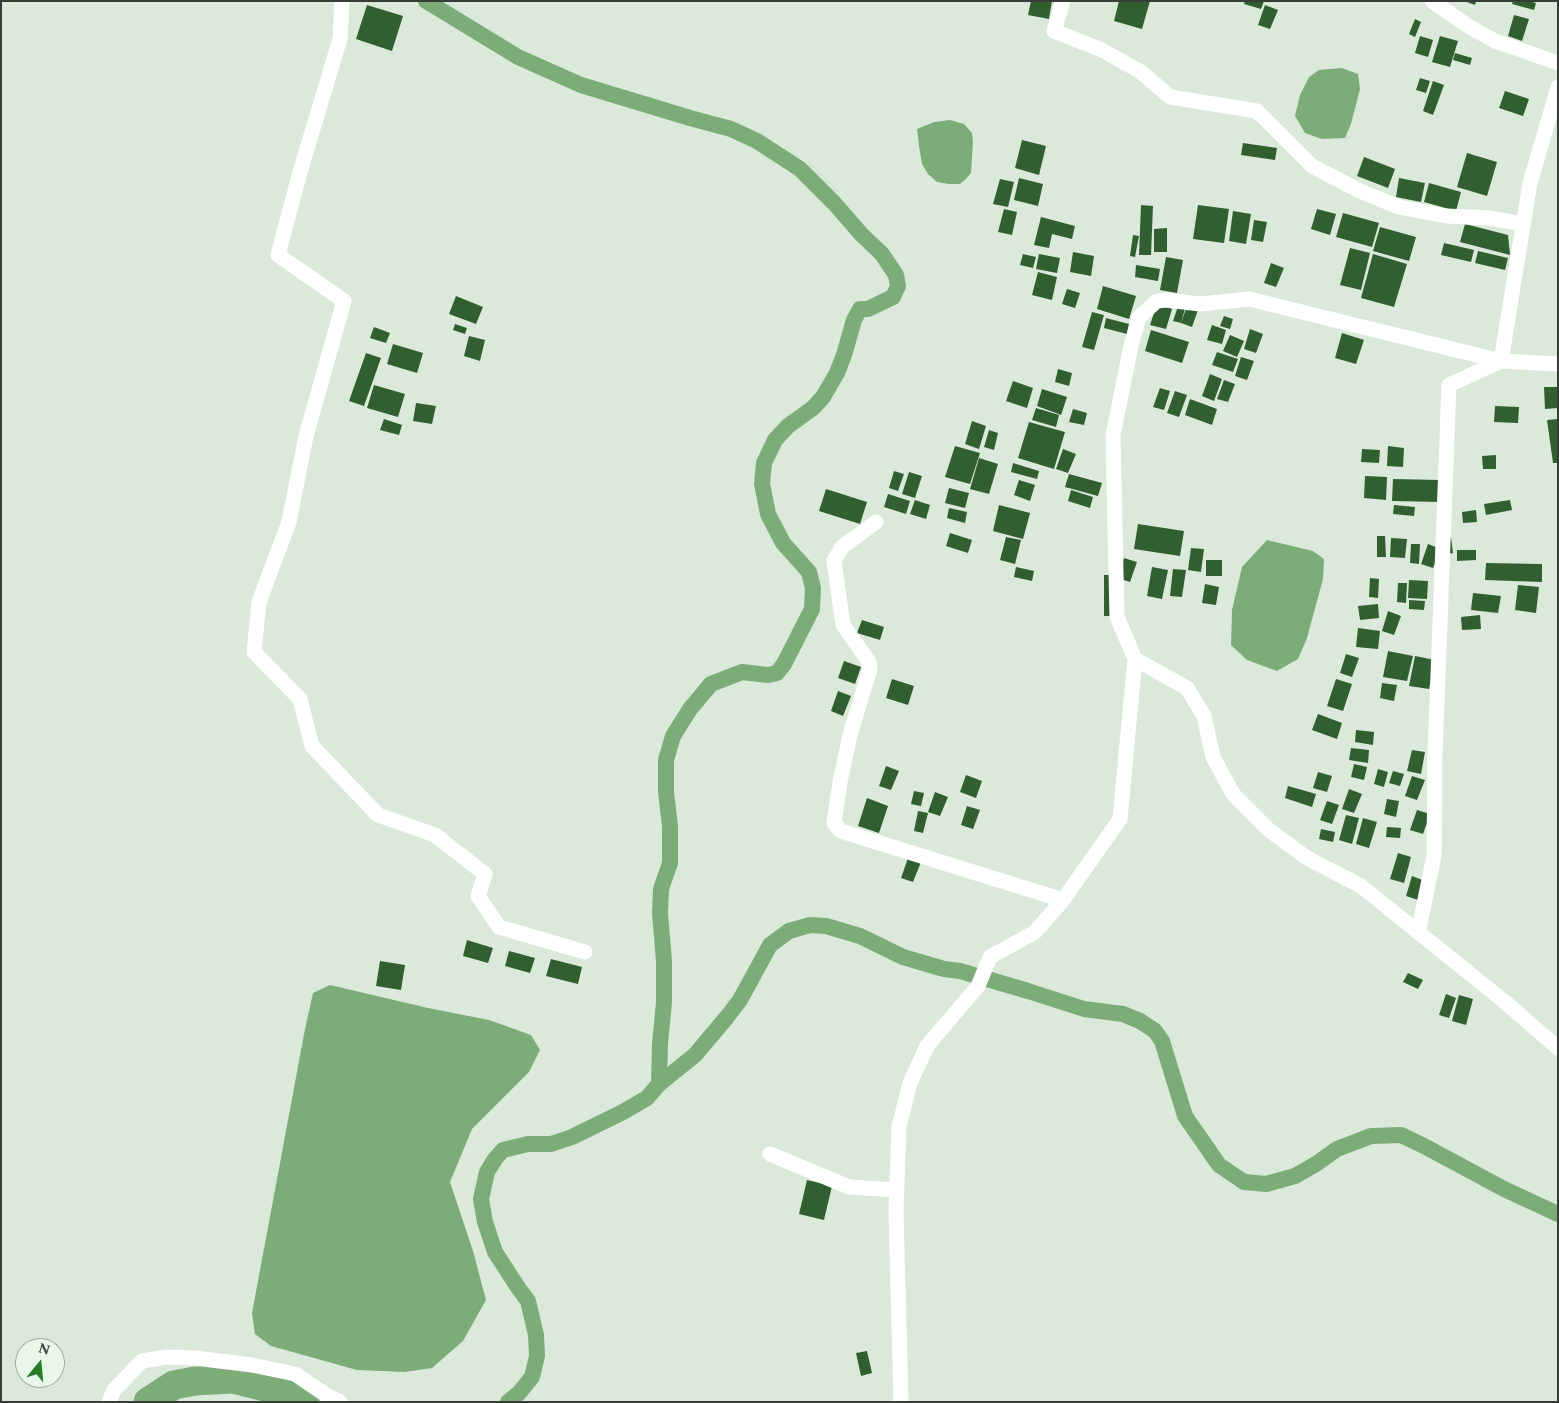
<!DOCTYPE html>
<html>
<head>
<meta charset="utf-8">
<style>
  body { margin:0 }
  #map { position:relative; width:1559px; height:1403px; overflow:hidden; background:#dbe9da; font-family:Spectral,serif }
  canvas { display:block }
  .frame { position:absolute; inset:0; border:2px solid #363c36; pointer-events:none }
  .north { position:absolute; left:15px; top:1338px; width:50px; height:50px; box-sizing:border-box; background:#e8f7e7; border:1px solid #a1aca0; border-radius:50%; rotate:17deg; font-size:14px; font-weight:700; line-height:20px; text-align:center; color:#363c36 }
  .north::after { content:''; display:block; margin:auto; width:18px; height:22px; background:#267b27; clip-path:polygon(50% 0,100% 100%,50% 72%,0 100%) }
</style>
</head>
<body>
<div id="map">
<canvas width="1559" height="1403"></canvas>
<div class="frame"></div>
<div class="north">N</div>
</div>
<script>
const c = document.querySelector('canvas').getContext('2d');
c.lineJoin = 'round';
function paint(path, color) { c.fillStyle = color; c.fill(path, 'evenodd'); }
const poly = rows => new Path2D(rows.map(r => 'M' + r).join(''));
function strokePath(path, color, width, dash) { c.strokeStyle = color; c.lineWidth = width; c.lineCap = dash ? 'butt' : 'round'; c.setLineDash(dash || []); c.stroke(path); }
paint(poly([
  [1342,68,1358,74,1360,89,1351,124,1345,138,1322,139,1305,133,1295,116,1300,95,1309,77,1319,70],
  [950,120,964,124,972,133,973,141,971,173,966,179,960,184,949,184,937,182,928,174,922,164,919,146,917,129,934,122],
  [1267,540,1313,551,1324,559,1323,579,1307,638,1298,659,1277,671,1247,660,1231,645,1232,610,1242,567],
  [330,985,428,1008,489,1020,531,1035,540,1050,529,1072,472,1129,450,1182,473,1251,486,1300,463,1341,432,1368,405,1372,357,1370,271,1346,255,1334,252,1313,305,1029,313,993]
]), '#7cad79');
strokePath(poly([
  [426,1,518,57,581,85,690,118,731,129,757,141,800,169,834,203,862,235,882,254,896,275,898,286,893,297,868,309,860,309,854,320,844,355,837,373,823,397,813,408,788,426,775,440,764,463,762,484,768,514,783,543,809,572,813,588,812,609,784,664,777,673,768,675,742,672,711,684,690,709,673,736,666,760,666,792,670,826,670,863,661,889,660,913,664,961,664,1002,660,1044,659,1084],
  [508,1402,519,1393,532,1377,537,1356,536,1335,528,1301,519,1289,495,1252,485,1222,481,1199,487,1172,495,1159,503,1150,528,1144,551,1144,572,1137,623,1112,647,1098,659,1084,695,1055,727,1017,740,1000,770,945,789,931,810,925,826,926,860,936,903,957,944,969,960,971,1028,991,1084,1009,1123,1014,1140,1021,1155,1031,1162,1041,1185,1116,1219,1165,1244,1182,1266,1184,1295,1176,1316,1164,1337,1149,1371,1136,1401,1135,1424,1146,1504,1189,1558,1214]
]), '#7cad79', 16);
strokePath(poly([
  [148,1402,174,1385,195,1381,233,1379,293,1394,305,1402]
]), '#7cad79', 29);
paint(poly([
  [1031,1,1052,1,1049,19,1028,15],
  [1119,1,1150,1,1142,29,1114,21],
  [1245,1,1264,1,1261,9,1244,4],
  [1464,1,1476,1,1475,5],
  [1513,1,1529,1,1536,3,1534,10,1512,4],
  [367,5,403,16,392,51,356,39],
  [1265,5,1278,10,1270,29,1258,25],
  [1514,15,1529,19,1522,41,1508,36],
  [1415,19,1421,22,1415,37,1409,34],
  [1420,36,1433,40,1428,57,1415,53],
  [1440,36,1458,41,1450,67,1432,62],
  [1455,53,1472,58,1470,65,1453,60],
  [1420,78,1430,81,1426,93,1416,90],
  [1433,81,1444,85,1433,115,1423,111],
  [1505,91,1529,99,1523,116,1499,108],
  [1022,140,1046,146,1039,175,1015,168],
  [1243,143,1277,148,1275,160,1241,155],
  [1467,153,1497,162,1487,196,1457,187],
  [1364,157,1395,169,1388,188,1357,176],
  [1019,178,1043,184,1038,206,1014,200],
  [1399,178,1425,183,1421,202,1396,197],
  [1000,179,1014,182,1008,207,993,204],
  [1429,183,1461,192,1456,211,1424,202],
  [1141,205,1153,206,1151,255,1139,255],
  [1198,205,1229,209,1224,243,1193,239],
  [1004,209,1017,212,1012,235,998,232],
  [1317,209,1336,214,1330,235,1311,229],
  [1233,211,1251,214,1246,244,1229,241],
  [1343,213,1379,223,1372,247,1336,237],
  [1041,217,1075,226,1072,239,1052,234,1049,248,1034,245],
  [1254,220,1267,222,1263,242,1251,240],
  [1465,224,1508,235,1510,255,1460,242],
  [1380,227,1416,237,1409,261,1373,251],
  [1167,228,1167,252,1154,252,1154,229],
  [1133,235,1139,236,1135,257,1130,256],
  [1444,243,1474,250,1471,262,1441,255],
  [1350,248,1370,253,1361,290,1340,285],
  [1478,251,1508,258,1505,270,1475,263],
  [1073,252,1094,256,1091,276,1070,272],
  [1023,254,1036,257,1033,268,1020,265],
  [1039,254,1060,258,1057,273,1036,269],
  [1373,254,1407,264,1394,307,1361,298],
  [1166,257,1183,260,1177,293,1160,290],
  [1271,263,1284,268,1276,287,1264,283],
  [1136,265,1160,269,1158,281,1135,277],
  [1038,272,1057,277,1052,300,1032,295],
  [1103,286,1136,296,1129,319,1097,309],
  [1067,289,1080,293,1075,308,1062,304],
  [456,296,483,307,476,324,449,314],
  [1179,303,1186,305,1181,323,1173,321],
  [1157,304,1172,309,1166,329,1150,325],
  [1187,306,1198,310,1192,327,1181,323],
  [1092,312,1104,315,1094,350,1082,347],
  [1224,316,1233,319,1230,329,1220,326],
  [1106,318,1129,324,1127,334,1104,328],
  [455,324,467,328,465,334,453,330],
  [1212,325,1226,330,1222,344,1207,340],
  [374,327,390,333,386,343,370,338],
  [1250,329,1263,334,1256,353,1244,349],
  [1151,330,1189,342,1182,363,1145,351],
  [1342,333,1364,340,1356,364,1335,358],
  [1230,335,1244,341,1237,357,1223,351],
  [469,336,485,340,480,361,464,356],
  [393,344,423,353,417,373,387,364],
  [1217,352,1238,359,1233,372,1212,365],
  [366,353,381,358,364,406,349,401],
  [1241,357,1254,361,1247,380,1235,376],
  [1058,369,1072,373,1069,386,1055,382],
  [1210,374,1222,379,1214,401,1202,396],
  [1224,380,1235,384,1228,402,1217,399],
  [1013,381,1033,388,1027,408,1006,401],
  [374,385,405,394,398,417,367,408],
  [1544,387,1558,387,1558,408,1545,409],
  [1160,388,1170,391,1164,410,1153,407],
  [1042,389,1067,397,1061,415,1037,406],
  [1175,391,1187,395,1179,417,1167,413],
  [1190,399,1217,409,1212,425,1185,415],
  [416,403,436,406,432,424,413,421],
  [1495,406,1519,407,1518,423,1494,422],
  [1036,408,1059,415,1056,427,1032,420],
  [1073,409,1087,413,1084,425,1069,422],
  [384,419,402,425,399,435,380,430],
  [1558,419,1558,463,1553,463,1547,420],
  [972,421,986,426,979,449,965,444],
  [1029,422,1065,432,1054,469,1018,458],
  [989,430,998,433,994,450,984,447],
  [955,446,980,453,970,484,945,477],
  [1388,446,1404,448,1403,467,1387,466],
  [1063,449,1076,454,1068,473,1056,469],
  [1362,449,1380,450,1379,463,1361,462],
  [1496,455,1496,469,1483,469,1482,456],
  [979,458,998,464,989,494,970,489],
  [1013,463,1039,471,1037,479,1011,472],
  [894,471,904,474,898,491,889,488],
  [909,472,922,476,915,498,902,494],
  [1069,474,1102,483,1098,496,1065,487],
  [1365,476,1387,477,1386,500,1364,498],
  [1393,479,1441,480,1441,502,1392,501],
  [1019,480,1035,485,1030,501,1014,495],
  [949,488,969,493,965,508,945,503],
  [826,489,867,502,860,524,819,511],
  [1071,490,1093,497,1090,508,1068,501],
  [888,494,910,501,906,514,884,507],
  [915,500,930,505,926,519,910,514],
  [1510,500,1512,510,1486,515,1484,504],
  [999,505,1030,513,1023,539,993,531],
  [1394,505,1415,507,1414,516,1393,514],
  [949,508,967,512,965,523,947,518],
  [1476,510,1477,522,1463,523,1462,512],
  [1138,524,1184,531,1180,556,1134,549],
  [950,533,972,540,968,553,946,546],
  [1377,536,1385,536,1386,557,1377,557],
  [1006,537,1021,540,1015,564,1000,560],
  [1451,537,1453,553,1446,554,1444,538],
  [1391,538,1407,539,1405,558,1390,557],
  [1411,544,1420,544,1419,564,1410,563],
  [1428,544,1441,549,1433,568,1421,564],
  [1191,548,1204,549,1201,572,1188,570],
  [1457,550,1476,550,1476,560,1457,561],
  [1124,558,1137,562,1130,582,1118,578],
  [1206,560,1222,560,1222,576,1206,576],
  [1486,563,1542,564,1542,582,1485,580],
  [1016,567,1034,571,1032,581,1014,577],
  [1152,567,1168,570,1162,599,1147,596],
  [1173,569,1186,570,1182,597,1170,596],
  [1104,575,1114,575,1113,616,1104,616],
  [1370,578,1379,579,1378,598,1369,597],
  [1409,580,1428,581,1427,599,1408,598],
  [1398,583,1407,583,1406,603,1397,602],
  [1205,584,1219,587,1216,605,1202,603],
  [1518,585,1539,587,1536,613,1515,610],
  [1473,593,1501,596,1498,613,1471,610],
  [1409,600,1425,601,1424,610,1409,609],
  [1378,604,1379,618,1360,620,1358,606],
  [1388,611,1401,616,1394,635,1382,631],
  [1480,615,1481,629,1462,630,1461,617],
  [862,620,884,627,880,640,857,633],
  [1358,628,1380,631,1378,649,1356,647],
  [1388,651,1413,656,1407,681,1383,677],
  [1346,654,1359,658,1352,677,1340,673],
  [1415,656,1435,660,1429,689,1409,686],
  [844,661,861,667,855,684,838,678],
  [892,679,914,686,908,705,886,698],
  [1336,679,1352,684,1343,711,1327,706],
  [1382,683,1397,685,1394,701,1380,698],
  [838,691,851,696,843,716,831,711],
  [1318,714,1342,723,1337,739,1312,730],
  [1356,730,1374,732,1373,745,1355,742],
  [1351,748,1369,750,1368,763,1349,760],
  [1412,750,1425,752,1421,774,1407,771],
  [1354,764,1367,767,1364,780,1351,777],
  [886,766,899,771,891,790,879,786],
  [1378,769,1388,772,1384,787,1374,784],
  [1393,771,1404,774,1400,786,1389,783],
  [1318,772,1332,776,1327,792,1313,788],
  [966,775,982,781,976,798,960,792],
  [1412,776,1425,780,1417,800,1405,796],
  [1288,786,1316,794,1312,807,1285,798],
  [1349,789,1362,794,1354,813,1342,809],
  [914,791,924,793,921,806,911,804],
  [935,792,948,797,940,816,928,812],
  [867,798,888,806,879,833,858,826],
  [1387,799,1399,801,1396,817,1384,814],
  [1327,801,1339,805,1332,824,1320,820],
  [967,806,980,810,973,829,961,825],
  [1417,810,1430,814,1423,834,1410,830],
  [918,811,928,813,923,833,914,831],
  [1346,815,1359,818,1352,844,1339,840],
  [1363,818,1377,822,1369,848,1356,844],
  [1387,827,1401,828,1400,838,1386,837],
  [1321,829,1335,832,1333,842,1319,839],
  [1398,853,1411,857,1404,883,1390,879],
  [908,858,921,862,913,882,901,878],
  [1412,876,1425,881,1418,900,1406,896],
  [467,940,493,948,488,963,463,956],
  [509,951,535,958,530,973,505,966],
  [551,959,582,967,578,984,546,976],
  [380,961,405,965,401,990,376,986],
  [1408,973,1423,980,1418,989,1403,982],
  [1446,994,1456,998,1449,1018,1439,1015],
  [1459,995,1473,999,1466,1025,1452,1021],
  [807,1180,832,1186,824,1220,799,1214],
  [867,1351,872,1373,861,1376,856,1353]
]), '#315f30');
strokePath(poly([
  [342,1,340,39,300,172,278,255,344,301,306,436,289,522,259,602,254,652,300,699,312,746,378,815,435,835,485,874,478,896,499,927,585,952],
  [1063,1,1054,31,1102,50,1141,72,1170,97,1257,111,1312,166,1360,191,1399,207,1446,216,1489,218,1523,224],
  [1432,1,1468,26,1495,41,1558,63],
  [876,522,842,547,834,561,843,625,869,662,870,669,850,735,840,782,834,823,841,831,1063,900],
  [1135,659,1187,688,1204,716,1213,757,1233,794,1269,830,1307,858,1361,886,1505,1002,1558,1048],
  [1418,933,1434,856,1435,754,1449,385,1501,361,1558,364],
  [770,1154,849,1187,897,1190],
  [109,1402,114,1390,142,1361,166,1357,195,1358,252,1365,295,1374,326,1395,340,1402],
  [901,1402,896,1211,899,1127,910,1083,927,1046,978,986,990,957,1035,932,1063,900,1120,819,1135,659,1117,617,1113,435,1131,346,1139,317,1157,301,1167,300,1200,304,1249,299,1501,361,1530,183,1558,87]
]), '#fff', 15);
</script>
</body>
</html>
